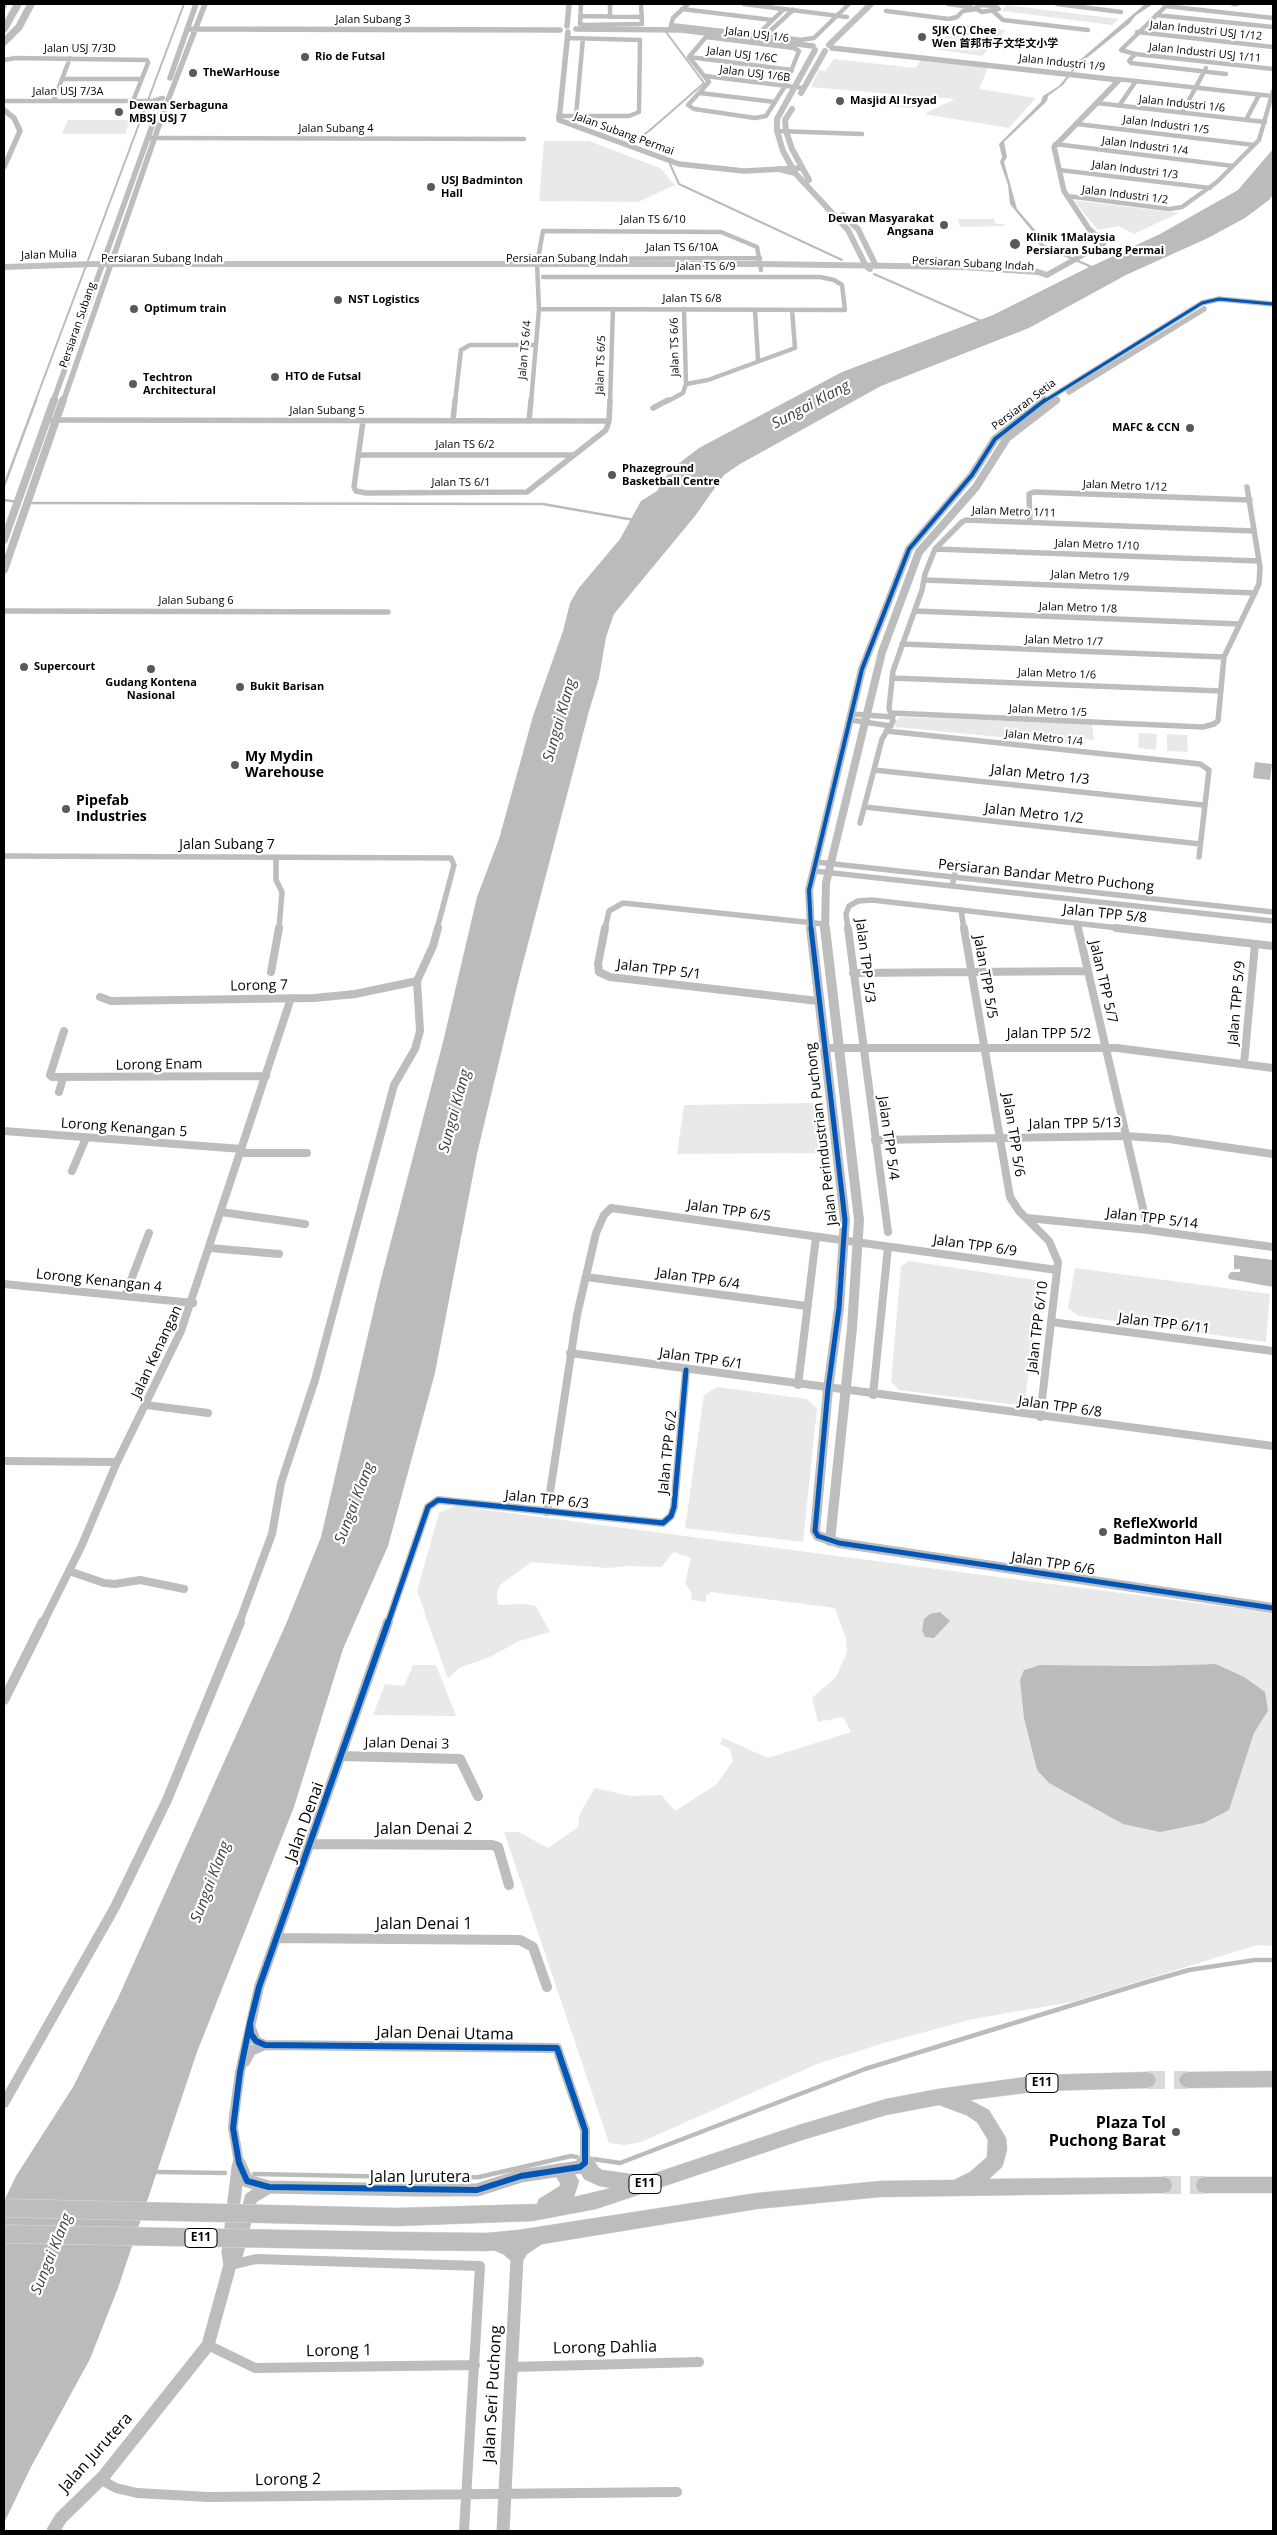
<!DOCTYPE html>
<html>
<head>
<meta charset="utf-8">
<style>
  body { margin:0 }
  #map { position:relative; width:1277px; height:2535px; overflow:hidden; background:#fff; font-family:"Open Sans",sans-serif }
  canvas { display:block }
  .frame { position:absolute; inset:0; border:5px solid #000; pointer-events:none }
</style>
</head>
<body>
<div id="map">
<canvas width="1277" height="2535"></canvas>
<div class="frame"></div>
</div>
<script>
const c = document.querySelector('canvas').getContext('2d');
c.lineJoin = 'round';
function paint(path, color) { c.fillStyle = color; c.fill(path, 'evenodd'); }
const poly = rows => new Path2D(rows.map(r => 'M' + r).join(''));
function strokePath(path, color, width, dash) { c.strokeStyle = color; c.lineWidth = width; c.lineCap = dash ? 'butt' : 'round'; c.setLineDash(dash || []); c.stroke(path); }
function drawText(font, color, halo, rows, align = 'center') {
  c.font = font + ' "Open Sans","Noto Sans SC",sans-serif'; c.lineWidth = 4.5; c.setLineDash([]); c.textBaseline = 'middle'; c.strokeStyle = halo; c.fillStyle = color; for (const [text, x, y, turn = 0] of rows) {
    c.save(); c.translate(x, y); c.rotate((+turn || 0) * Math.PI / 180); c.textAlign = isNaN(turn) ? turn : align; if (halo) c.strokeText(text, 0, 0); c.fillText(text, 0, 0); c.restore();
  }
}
paint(poly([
  [1006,5,1119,19,1112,25,1002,11],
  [958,24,1006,30,982,56,933,49],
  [834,59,915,68,921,60,988,68,979,89,1036,98,1009,128,924,114,955,99,918,96,917,99,932,100,915,108,866,105,875,95,892,96,893,94,811,87,819,70,825,71],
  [68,120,130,120,125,134,62,134],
  [544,141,589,141,660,168,675,185,638,202,539,201],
  [1079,201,1179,213,1134,234,1119,226,1098,230,1075,202],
  [958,219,994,219,996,224,1004,224,1005,226,960,227],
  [901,717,1092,724,1094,740,1075,738,1073,744,895,727,894,722],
  [1139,733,1157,734,1156,750,1138,748],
  [1167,734,1187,735,1188,752,1167,751],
  [816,1103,822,1153,677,1154,684,1105],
  [909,1261,1035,1280,1041,1285,1025,1399,1018,1405,899,1390,891,1382,901,1266],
  [1075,1268,1270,1294,1266,1342,1079,1316,1068,1308],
  [717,1387,807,1399,817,1409,803,1542,685,1528,704,1395],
  [456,1506,1273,1613,1273,1946,1257,1945,1072,2002,973,2019,884,2043,817,2064,641,2142,625,2145,609,2143,504,1832,519,1832,548,1848,578,1827,580,1813,595,1788,631,1796,661,1795,675,1811,717,1784,733,1761,730,1749,720,1744,723,1738,768,1758,851,1732,843,1717,818,1722,812,1698,836,1677,847,1652,846,1639,835,1608,711,1592,706,1596,706,1602,692,1600,691,1592,685,1583,691,1558,674,1552,661,1567,628,1566,608,1568,531,1562,500,1585,497,1594,498,1605,524,1604,536,1606,550,1632,519,1641,490,1657,459,1668,448,1679,417,1591,439,1513],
  [1217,1664,1268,1711,1254,1733,1229,1810,1123,1824,1037,1770,1024,1718,1024,1670,1040,1665,1147,1666],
  [413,1665,436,1665,456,1716,373,1715,385,1684,404,1686]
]), '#e9e9e9');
paint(poly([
  [1145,4,1153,4,1135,16,1130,23,1078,65,1063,85,1048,96,1047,101,1004,142,1007,157,1004,162,1017,209,1036,231,1043,244,1092,266,1160,234,1238,190,1273,149,1273,195,1269,200,1245,218,1208,238,1126,275,1029,328,881,386,740,464,724,475,695,516,614,614,606,637,599,678,589,711,519,978,477,1154,435,1373,388,1546,343,1649,294,1807,197,2052,118,2288,90,2359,31,2467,4,2523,4,2201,16,2176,73,2087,118,1998,286,1624,321,1537,380,1283,443,1042,477,897,499,839,533,716,563,631,570,603,578,589,620,539,641,501,657,491,670,470,699,448,842,372,993,315,1089,267,1042,247,1037,242,1033,232,1010,204,1008,185,1000,162,1002,157,999,144,1041,102,1043,96,1059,86,1081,59],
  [1255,762,1272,764,1270,780,1253,778],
  [1234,1255,1273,1260,1273,1287,1229,1279,1228,1276,1231,1272,1240,1272,1240,1269,1234,1269],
  [940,1612,950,1621,934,1638,925,1637,922,1630,924,1619,930,1614],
  [1216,1664,1244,1677,1265,1692,1268,1711,1254,1733,1229,1810,1204,1823,1160,1832,1123,1824,1049,1783,1037,1770,1024,1718,1020,1680,1024,1670,1040,1665,1147,1666]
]), '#bbb');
strokePath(poly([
  [633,146,634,141,649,131,704,83,666,32],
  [670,164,679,184,842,260],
  [874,274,981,321],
  [35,402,184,4]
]), '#bbb', 2);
strokePath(poly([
  [4,486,36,400],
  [4,500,18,502],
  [27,503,543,504,634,520]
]), '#bbb', 2.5);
strokePath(poly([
  [593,2159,620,2163,865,2069,1147,1982,1189,1970,1255,1960,1273,1960],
  [158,2172,225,2173],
  [254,2174,404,2177],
  [424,2178,479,2177,571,2156,577,2157]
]), '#bbb', 4.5);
strokePath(poly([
  [1147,2080,1188,2080],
  [1163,2185,1205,2185]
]), '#d9d9d9', 18, [18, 9]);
const primary = poly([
  [4,29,18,4],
  [4,42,19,27,31,4]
]);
const motorway = poly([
  [1273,2071,1273,2087,1188,2088,1182,2086,1179,2080,1182,2074,1188,2072,1273,2071],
  [1147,2072,1153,2074,1156,2080,1153,2086,1147,2088,1040,2091,970,2100,989,2110,1006,2138,1007,2150,1004,2161,1002,2167,989,2179,1163,2177,1170,2179,1172,2185,1170,2191,1163,2193,880,2197,757,2209,518,2248,486,2251,398,2250,391,2247,388,2241,391,2235,398,2232,486,2233,518,2230,757,2193,880,2181,954,2180,970,2172,987,2157,988,2140,977,2122,966,2115,939,2105,886,2115,802,2140,596,2209,532,2221,397,2226,390,2223,388,2217,390,2211,397,2208,537,2204,539,2199,560,2186,560,2183,553,2171,555,2165,562,2163,569,2165,579,2181,574,2197,611,2188,599,2186,584,2179,576,2163,578,2157,585,2155,592,2157,598,2167,602,2170,646,2176,802,2124,886,2099,938,2089,1040,2075,1147,2072],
  [1205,2177,1273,2177,1273,2193,1205,2193,1198,2191,1196,2185,1198,2179,1205,2177]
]);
strokePath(primary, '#dbdbdb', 8);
strokePath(motorway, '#dbdbdb', 1);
strokePath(poly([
  [581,4,580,24,585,25,642,24,641,4],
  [610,4,610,17],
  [744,4,847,17],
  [948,4,971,7],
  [1057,4,1121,12],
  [1168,4,1121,50,1135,54,1273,69],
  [1233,4,1237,4],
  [980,5,995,6,999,9,982,12,975,8,980,5],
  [1165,6,1273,18],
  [4,7,5,4],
  [682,9,772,20],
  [793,10,769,32,769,35,800,40,814,38,849,4],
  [886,11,949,19,957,17,963,11,976,9],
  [994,12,1003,20,1088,30],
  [1156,15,1273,27],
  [580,16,642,17],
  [671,25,757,35],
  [670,29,673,18,688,4],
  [1137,32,1273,47],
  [706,37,794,48,799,51,785,86,766,116,755,118,694,109,688,105,709,82,689,57,706,37],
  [706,37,710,33],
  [755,37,784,9],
  [1135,54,1129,61,1131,63,1226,74],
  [689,57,792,70],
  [4,60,15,58,147,60,148,63,133,101],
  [705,76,803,88],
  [62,79,141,79],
  [1117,79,1272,96],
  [700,93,775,102],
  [54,100,70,58],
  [4,101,153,101,163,98],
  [1097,103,1265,122],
  [1119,106,1136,81],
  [1182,113,1206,68],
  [558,116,629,116,639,112,640,40,567,38],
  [576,116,583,38],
  [1246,120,1259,95],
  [1077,124,1254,145],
  [777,131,862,134],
  [149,138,524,139],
  [1055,144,1233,166],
  [1059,170,1210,188],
  [1067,196,1169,209,1182,207,1217,182,1259,140,1273,91],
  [544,259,760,258],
  [539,309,845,310,842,285,834,280,820,277,543,277],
  [684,309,686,384],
  [755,310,758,360],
  [455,402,461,350,470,345,536,345],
  [531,402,539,309,537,264,543,231,721,232,757,247,761,270],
  [610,402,613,309],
  [666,402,683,393,686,384,708,380,795,348,792,310]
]), '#bdbdbd', 4.5);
strokePath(poly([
  [653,408,668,400],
  [46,420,609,421],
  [363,421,354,487,356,491,366,493,527,492,606,430,609,421,610,400],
  [453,421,455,400],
  [529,421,531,400],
  [358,455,572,455],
  [1030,522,1029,494,1034,492,1250,500],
  [935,549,1259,561],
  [925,580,1255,593],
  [4,611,388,612],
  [915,611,1240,624],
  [902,644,1224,657],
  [892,678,1221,691],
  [892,713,1203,727,1214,724,1218,721,1224,657,1259,584,1260,567,1247,487],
  [852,714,893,717],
  [851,720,891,726],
  [886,731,1200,764,1209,770,1199,857],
  [874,770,1203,805],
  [865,807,1200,844],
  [860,823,882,739,893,721,889,708,893,671,922,590,925,574,935,549,962,522,966,520,1254,531],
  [4,856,451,858,454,865,437,929],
  [276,857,276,880,282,892,279,929],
  [816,862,1273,912],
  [814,871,1273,921],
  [953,882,957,863],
  [961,910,964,929],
  [1077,923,1078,929],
  [605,929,609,911,623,903,824,924],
  [848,929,846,914,849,906,858,901,872,900,1127,929]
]), '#bdbdbd', 5.5);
strokePath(poly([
  [605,928,598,964,599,972,610,977,818,1001],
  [848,928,888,1232],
  [964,928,1010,1197,1019,1211,1049,1241,1058,1262,1040,1417],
  [1078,928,1148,1230],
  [1116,928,1273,946],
  [271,972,279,928],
  [853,973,1087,971],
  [100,997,111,1001,314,998,355,994,417,981],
  [64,1031,50,1075,52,1077,266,1076],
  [823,1048,1117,1048,1273,1068],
  [1244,1064,1255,944],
  [59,1092,63,1078],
  [4,1131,242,1149],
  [875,1140,1126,1136,1169,1139,1273,1154],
  [240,1153,307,1153],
  [72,1171,86,1138],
  [221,1212,305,1224],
  [1027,1218,1148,1230,1273,1247],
  [210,1248,279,1254],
  [586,1277,807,1306],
  [4,1284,193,1303],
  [125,1296,149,1233],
  [1051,1322,1273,1351],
  [570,1353,1273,1446],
  [798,1385,816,1237],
  [873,1395,888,1247],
  [146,1405,208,1413],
  [4,1461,117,1462],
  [547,1512,577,1315,596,1233,604,1215,611,1208,1057,1270],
  [69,1571,104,1583,115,1584,140,1580,184,1589],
  [43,1623,81,1547,117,1462,181,1331,291,998],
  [239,1623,272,1534,281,1483,315,1380,394,1085,415,1049,420,1031,417,981,433,946,438,928],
  [388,1623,428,1507,438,1500,663,1523,671,1516,674,1507,686,1370]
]), '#bdbdbd', 8);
strokePath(poly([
  [4,1700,43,1622],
  [342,1756,460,1759,478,1796],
  [311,1844,492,1845,498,1847,509,1885],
  [276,1938,520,1940,533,1947,547,1987],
  [251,2028,256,2041,265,2045,557,2048,585,2130,585,2163],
  [245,2062,251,2051,265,2045],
  [4,2103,115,1907,167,1800,240,1622],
  [239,2163,233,2128,234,2116,240,2072,259,1987,388,1622],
  [231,2265,256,2259,480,2266,464,2531],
  [208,2345,255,2368,475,2365],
  [512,2367,699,2362],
  [103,2477,107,2483,116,2488,137,2493,208,2497,677,2492]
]), '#bdbdbd', 10);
strokePath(poly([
  [567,26,569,4],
  [190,29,560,30],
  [576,29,681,30,813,46],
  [568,32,559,120,679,164,744,171,801,168],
  [832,48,1119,80,1054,147,1064,191,1089,229,1104,243,1047,275],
  [170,78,196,4],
  [4,110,14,118,20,131,4,167],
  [1069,392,1204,309],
  [53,402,156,115],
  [63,402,165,108,205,4],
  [1043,402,1202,303,1219,299,1273,304],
  [1055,402,1057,400]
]), '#bdbdbd', 5.5);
strokePath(poly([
  [4,540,54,400],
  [4,570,63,400],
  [811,929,809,890,862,669,909,549,972,475,995,439,1045,400],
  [825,929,826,883,882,652,919,552,976,487,1007,438,1056,400]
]), '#bdbdbd', 8);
strokePath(poly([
  [811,928,845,1220,839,1308,828,1389,815,1531,818,1536,839,1543,1273,1608],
  [825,928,859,1220,852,1328,830,1541]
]), '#bdbdbd', 10);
strokePath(poly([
  [239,2163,247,2181,269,2187,413,2190,477,2190,521,2176,580,2167,585,2163],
  [495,2244,507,2249,517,2258],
  [517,2258,523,2249,538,2239],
  [230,2265,228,2252,238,2167],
  [53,2531,61,2518,103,2477,208,2345,230,2265,237,2253,251,2198,269,2187],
  [503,2531,517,2258]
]), '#bdbdbd', 13);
strokePath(poly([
  [829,45,871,4],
  [815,50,777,119,777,131,783,151,795,173,848,230,866,266,870,269],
  [801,93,825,51],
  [792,109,785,120,786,131,792,149,809,180],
  [779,169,795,173],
  [843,215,858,229,876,266],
  [4,267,94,264,761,264,964,267,1038,272,1047,275]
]), '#c0c0c0', 6);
strokePath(primary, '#bdbdbd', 7);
paint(motorway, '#bdbdbd');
strokePath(poly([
  [4,38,16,26,28,4]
]), '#bdbdbd', 1);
const motorwayBridge = poly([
  [4,2208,397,2217],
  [4,2234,398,2241]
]);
strokePath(motorwayBridge, '#dbdbdb', 19, []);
strokePath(motorwayBridge, '#bdbdbd', 18);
strokePath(poly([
  [1043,402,1202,303,1219,299,1273,304]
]), '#0057b8', 3);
strokePath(poly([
  [811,929,809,890,862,669,909,549,972,475,995,439,1045,400]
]), '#0057b8', 4);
strokePath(poly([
  [811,928,845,1220,839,1308,828,1389,815,1531,818,1536,839,1543,1273,1608],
  [388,1623,428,1507,438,1500,663,1523,671,1516,674,1507,686,1370]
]), '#0057b8', 5);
strokePath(poly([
  [250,2023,251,2034,256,2041,265,2045,557,2048,585,2130,585,2163,580,2167,521,2176,477,2190,269,2187,247,2181,239,2163,233,2128,240,2072,250,2023],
  [250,2023,259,1987,388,1622]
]), '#0057b8', 6);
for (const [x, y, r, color] of [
  [922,37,5,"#595959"],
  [305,57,5,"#595959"],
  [193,73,5,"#595959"],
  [840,101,5,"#595959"],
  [119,112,5,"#595959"],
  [431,187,5,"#595959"],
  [944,225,5,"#595959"],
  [1015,244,6,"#595959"],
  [338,300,5,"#595959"],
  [134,309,5,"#595959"],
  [275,377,5,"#595959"],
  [133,384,5,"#595959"],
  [1190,428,5,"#595959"],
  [612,475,5,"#595959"],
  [24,667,5,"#595959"],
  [151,669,5,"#595959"],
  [240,687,5,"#595959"],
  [235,765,5,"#595959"],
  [66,809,5,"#595959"],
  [1103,1532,5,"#595959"],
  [1176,2132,5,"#595959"]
]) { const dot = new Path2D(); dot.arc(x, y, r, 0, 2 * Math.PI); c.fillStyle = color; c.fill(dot); strokePath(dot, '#fff', 2); }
drawText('11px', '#000', '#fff', [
  ["Jalan Subang 3",373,20],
  ["Jalan Industri USJ 1/12",1206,31,6],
  ["Jalan USJ 1/6",757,35,7],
  ["Jalan USJ 7/3D",80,49],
  ["Jalan Industri USJ 1/11",1205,53,6],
  ["Jalan USJ 1/6C",742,55,7],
  ["Jalan Industri 1/9",1062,63,6],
  ["Jalan USJ 1/6B",755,74,7],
  ["Jalan USJ 7/3A",68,92],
  ["Jalan Industri 1/6",1182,104,6],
  ["Jalan Industri 1/5",1166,125,7],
  ["Jalan Subang 4",336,129],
  ["Jalan Subang Permai",624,134,20],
  ["Jalan Industri 1/4",1145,146,7],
  ["Jalan Industri 1/3",1135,170,7],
  ["Jalan Industri 1/2",1125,195,7],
  ["Jalan TS 6/10",653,220],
  ["Jalan TS 6/10A",682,248],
  ["Jalan Mulia",49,255,-2],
  ["Persiaran Subang Indah",162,259],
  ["Persiaran Subang Indah",567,259],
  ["Persiaran Subang Indah",973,264,3],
  ["Jalan TS 6/9",706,267],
  ["Jalan TS 6/8",692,299],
  ["Persiaran Subang",78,325,-71],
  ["Jalan TS 6/6",675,347,-91],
  ["Jalan TS 6/4",525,350,-85],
  ["Jalan TS 6/5",601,365,-88],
  ["Persiaran Setia",1024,405,-37],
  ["Jalan Subang 5",327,411],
  ["Jalan TS 6/2",465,445],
  ["Jalan TS 6/1",461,483],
  ["Jalan Metro 1/12",1125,486,2],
  ["Jalan Metro 1/11",1014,512,2],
  ["Jalan Metro 1/10",1097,545,2],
  ["Jalan Metro 1/9",1090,576,2],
  ["Jalan Subang 6",196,601],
  ["Jalan Metro 1/8",1078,608,2],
  ["Jalan Metro 1/7",1064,641,2],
  ["Jalan Metro 1/6",1057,674,2],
  ["Jalan Metro 1/5",1048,711,3],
  ["Jalan Metro 1/4",1044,738,6]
]);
drawText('bold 11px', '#000', '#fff', [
  ["SJK (C) Chee",932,31],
  ["Wen 首邦市子文华文小学",932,44],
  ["Rio de Futsal",315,57],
  ["TheWarHouse",203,73],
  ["Masjid Al Irsyad",850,101],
  ["Dewan Serbaguna",129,106],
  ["MBSJ USJ 7",129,119],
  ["USJ Badminton",441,181],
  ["Hall",441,194],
  ["Dewan Masyarakat",934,219,"right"],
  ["Angsana",934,232,"right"],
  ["Klinik 1Malaysia",1026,238],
  ["Persiaran Subang Permai",1026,251],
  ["NST Logistics",348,300],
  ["Optimum train",144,309],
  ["HTO de Futsal",285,377],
  ["Techtron",143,378],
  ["Architectural",143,391],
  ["MAFC & CCN",1180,428,"right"],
  ["Phazeground",622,469],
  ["Basketball Centre",622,482],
  ["Supercourt",34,667],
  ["Gudang Kontena",151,683,"center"],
  ["Nasional",151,696,"center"],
  ["Bukit Barisan",250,687]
], 'left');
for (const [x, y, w] of [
  [1042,2083,32],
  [645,2184,32],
  [201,2238,32]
]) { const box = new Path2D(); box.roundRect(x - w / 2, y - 9.5, w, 19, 4); c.fillStyle = '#fff'; c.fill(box); strokePath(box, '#000', 1); }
drawText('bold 12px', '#000', null, [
  ["E11",1042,2083],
  ["E11",645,2184],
  ["E11",201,2238]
]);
drawText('bold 14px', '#000', '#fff', [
  ["My Mydin",245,757],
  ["Warehouse",245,773],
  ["Pipefab",76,801],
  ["Industries",76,817],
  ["RefleXworld",1113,1524],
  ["Badminton Hall",1113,1540]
], 'left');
drawText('14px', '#000', '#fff', [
  ["Jalan Metro 1/3",1040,775,6],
  ["Jalan Metro 1/2",1034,814,6],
  ["Jalan Subang 7",227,845],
  ["Persiaran Bandar Metro Puchong",1046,876,6],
  ["Jalan TPP 5/8",1105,914,6],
  ["Jalan TPP 5/3",865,961,83],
  ["Jalan TPP 5/1",659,970,7],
  ["Jalan TPP 5/5",985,977,80],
  ["Jalan TPP 5/7",1103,982,77],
  ["Lorong 7",259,986,-1],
  ["Jalan TPP 5/9",1237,1003,-85],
  ["Jalan TPP 5/2",1049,1034],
  ["Lorong Enam",159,1065,-1],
  ["Jalan TPP 5/13",1075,1124,-1],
  ["Lorong Kenangan 5",124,1128,4],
  ["Jalan Perindustrian Puchong",822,1134,-97],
  ["Jalan TPP 5/6",1013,1135,81],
  ["Jalan TPP 5/4",888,1138,82],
  ["Jalan TPP 6/5",729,1211,8],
  ["Jalan TPP 5/14",1152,1219,7],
  ["Jalan TPP 6/9",975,1246,8],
  ["Jalan TPP 6/4",698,1279,8],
  ["Lorong Kenangan 4",99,1281,6],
  ["Jalan TPP 6/11",1164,1324,7],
  ["Jalan TPP 6/10",1038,1327,-83],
  ["Jalan Kenangan",157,1352,-65],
  ["Jalan TPP 6/1",701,1359,8],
  ["Jalan TPP 6/8",1060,1407,8],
  ["Jalan TPP 6/2",668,1452,-84],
  ["Jalan TPP 6/3",547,1500,6],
  ["Jalan TPP 6/6",1053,1564,9],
  ["Jalan Denai 3",407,1744,1]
]);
drawText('italic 15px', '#3f3f3f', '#fff', [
  ["Sungai Klang",811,405,-28],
  ["Sungai Klang",560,720,-74],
  ["Sungai Klang",455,1111,-75],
  ["Sungai Klang",355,1503,-69],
  ["Sungai Klang",211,1882,-69],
  ["Sungai Klang",52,2254,-68]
]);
drawText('16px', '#000', '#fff', [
  ["Jalan Denai",305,1822,-70],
  ["Jalan Denai 2",424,1829],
  ["Jalan Denai 1",424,1924],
  ["Jalan Denai Utama",445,2034,1],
  ["Jalan Jurutera",420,2177],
  ["Lorong Dahlia",605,2348,-1],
  ["Lorong 1",339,2351,-1],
  ["Jalan Seri Puchong",493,2394,-87],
  ["Jalan Jurutera",96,2453,-48],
  ["Lorong 2",288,2480,-1]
]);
drawText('bold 16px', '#000', '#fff', [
  ["Plaza Tol",1166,2123],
  ["Puchong Barat",1166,2141]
], 'right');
</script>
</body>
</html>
